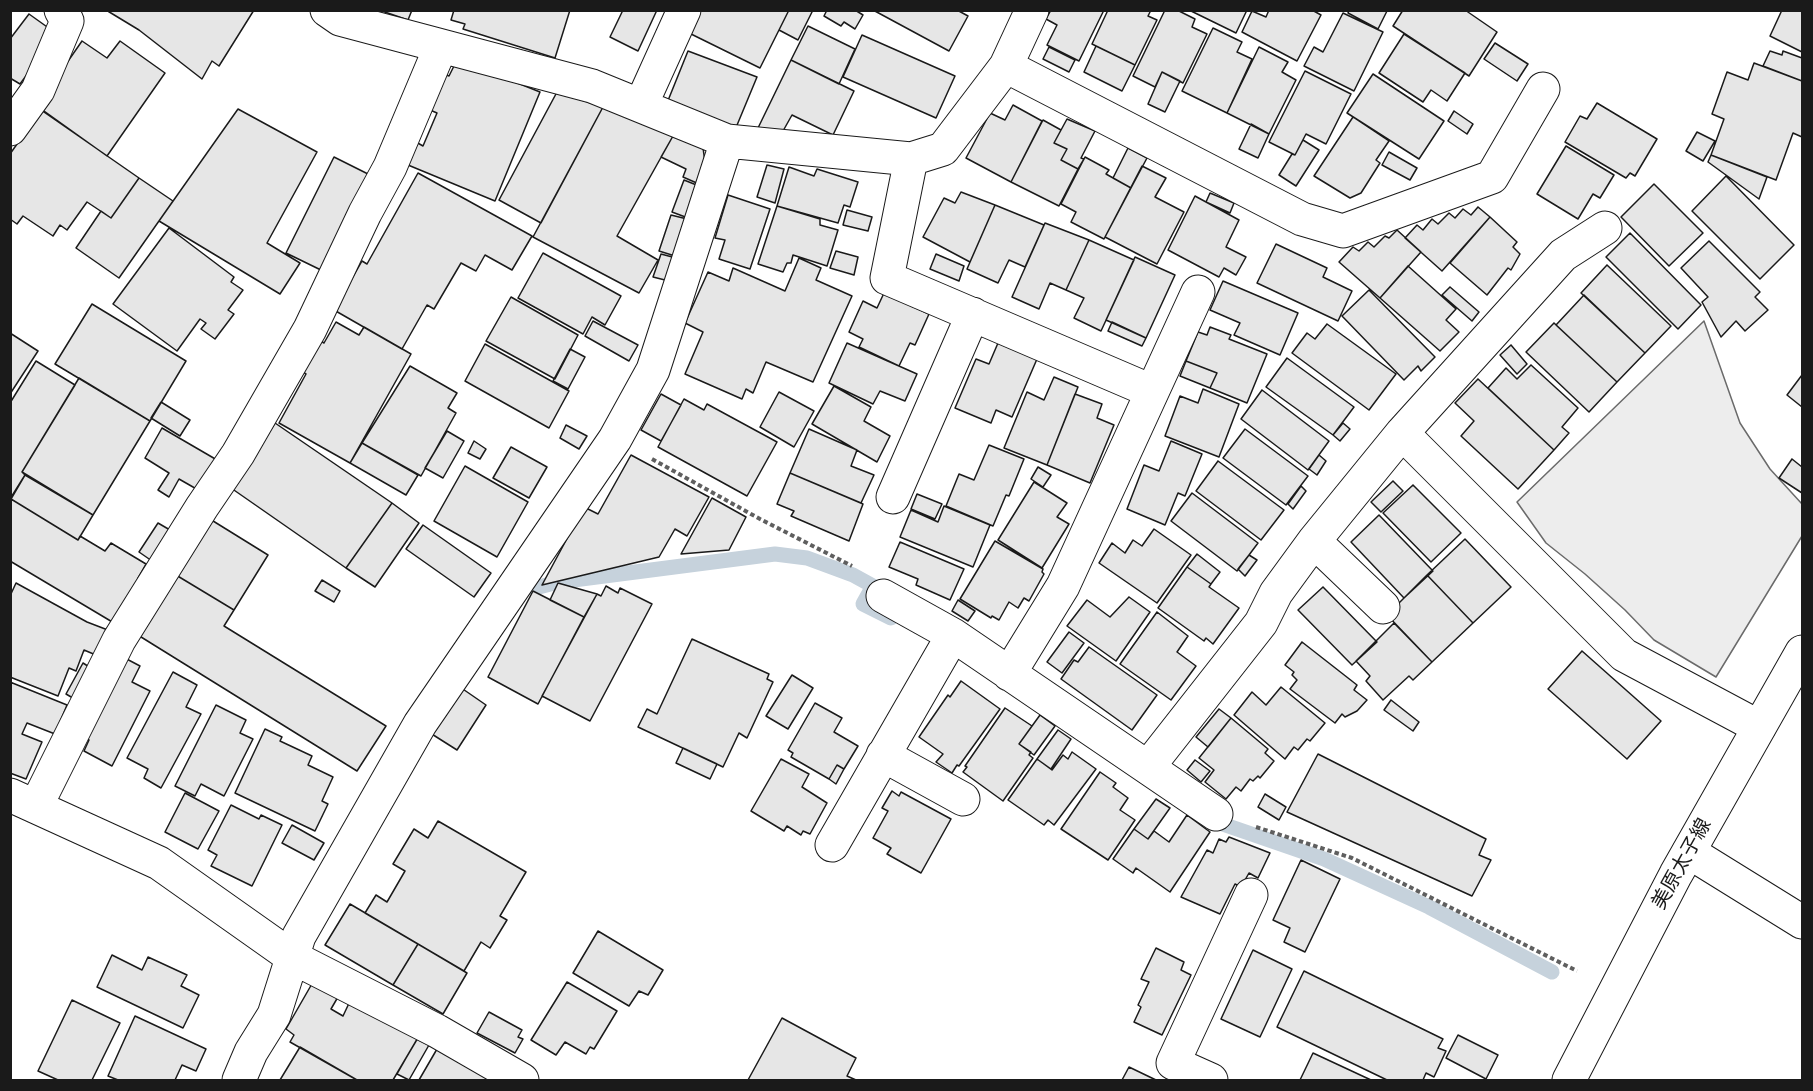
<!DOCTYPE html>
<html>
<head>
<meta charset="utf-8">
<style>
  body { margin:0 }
  #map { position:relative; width:1813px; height:1091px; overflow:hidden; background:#fff; font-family:"Open Sans",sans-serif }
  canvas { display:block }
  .frame { position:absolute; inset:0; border:12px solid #1a1a1a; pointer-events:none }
</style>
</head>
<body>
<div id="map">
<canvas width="1813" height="1091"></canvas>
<div class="frame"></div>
</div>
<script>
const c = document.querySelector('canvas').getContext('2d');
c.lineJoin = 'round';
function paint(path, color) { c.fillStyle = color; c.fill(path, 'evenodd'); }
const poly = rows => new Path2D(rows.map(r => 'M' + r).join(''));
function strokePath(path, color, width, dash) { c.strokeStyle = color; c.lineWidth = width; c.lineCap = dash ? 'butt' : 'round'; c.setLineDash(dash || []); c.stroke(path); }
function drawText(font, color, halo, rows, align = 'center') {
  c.font = font + ' "Open Sans","Noto Sans JP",sans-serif'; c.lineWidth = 4.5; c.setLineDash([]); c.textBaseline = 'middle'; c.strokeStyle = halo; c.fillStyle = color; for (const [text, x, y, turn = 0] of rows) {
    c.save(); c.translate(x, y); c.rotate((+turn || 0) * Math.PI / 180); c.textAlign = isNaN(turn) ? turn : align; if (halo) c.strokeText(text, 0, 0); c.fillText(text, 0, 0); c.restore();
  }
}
const parking = poly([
  [1704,321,1740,423,1770,469,1802,504,1802,536,1716,677,1654,640,1625,610,1585,574,1546,543,1517,502,1704,321]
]);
paint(parking, '#ededed');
strokePath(parking, '#6a6a6a', 1.5);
strokePath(poly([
  [535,588,558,582,775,554,807,558,853,575,873,586,863,604,891,618],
  [1208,819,1324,859,1429,907,1552,972]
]), '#c6d2dc', 15);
const building = poly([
  [106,10,254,10,219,66,212,61,202,79,139,30,106,10],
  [379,10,412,10,408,20,379,10],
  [454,10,570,10,555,58,463,29,465,24,451,20,454,10],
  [623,10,657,10,638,51,610,37,623,10],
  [700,10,789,10,760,68,689,33,700,10],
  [789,10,813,10,798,40,779,30,789,10],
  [827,10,855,10,863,15,855,29,844,22,841,26,824,16,827,10],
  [873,10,957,10,968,16,949,51,873,10],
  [1051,10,1104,10,1079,61,1047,45,1057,25,1046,19,1051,10],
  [1108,10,1151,10,1148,16,1157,20,1135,65,1092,44,1108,10],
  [1165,10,1177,10,1195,19,1192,27,1207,34,1183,83,1162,72,1155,87,1133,76,1165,10],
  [1189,10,1247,10,1236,33,1189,10],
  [1269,10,1312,10,1321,15,1297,61,1242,32,1252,11,1266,17,1269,10],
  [1349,10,1385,10,1387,11,1378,29,1348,13,1349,10],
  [1403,10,1465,10,1497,32,1469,76,1393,26,1403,10],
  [1782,10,1802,10,1802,52,1770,36,1782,10],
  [1343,13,1383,32,1354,91,1304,66,1314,47,1323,52,1343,13],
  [29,14,57,34,20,84,10,78,10,39,29,14],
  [808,26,855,49,839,84,791,60,808,26],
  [1213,28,1242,42,1237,52,1252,59,1227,113,1182,91,1213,28],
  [1404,34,1465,73,1447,101,1431,90,1423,102,1379,73,1404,34],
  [862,35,955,76,936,118,843,77,862,35],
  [82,41,107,58,120,41,165,73,107,156,37,106,82,41],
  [1495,43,1528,64,1517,81,1484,59,1495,43],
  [1096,46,1135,65,1122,91,1084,72,1096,46],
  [1049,47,1075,60,1069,72,1043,59,1049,47],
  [1259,47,1288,62,1282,72,1296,80,1269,134,1227,113,1259,47],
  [688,51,757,77,735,130,667,103,688,51],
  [1770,51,1782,55,1783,51,1802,58,1802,81,1763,66,1770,51],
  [791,60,854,91,833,135,792,115,783,131,758,128,791,60],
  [456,62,495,74,540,92,495,201,408,165,416,142,423,146,437,113,430,110,444,74,449,76,456,62],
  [1754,63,1802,81,1802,137,1793,133,1776,180,1711,155,1724,119,1712,114,1727,72,1748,80,1754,63],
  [1305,71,1351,94,1326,144,1306,134,1295,155,1269,142,1305,71],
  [1162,72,1180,81,1165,112,1148,104,1162,72],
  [1373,74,1444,121,1419,159,1347,113,1373,74],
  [557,92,603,107,541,223,499,200,557,92],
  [1597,103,1657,139,1635,176,1630,173,1626,178,1565,142,1580,116,1587,119,1597,103],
  [1013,105,1042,121,1011,182,966,158,990,113,1005,120,1013,105],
  [603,107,673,136,617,236,658,260,639,293,533,237,603,107],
  [238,109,317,152,267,243,300,263,280,294,159,221,238,109],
  [41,110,139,178,111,218,87,202,67,230,60,225,53,236,23,216,17,224,10,219,10,154,41,110],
  [1454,111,1473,124,1467,134,1448,121,1454,111],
  [1353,117,1389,141,1376,160,1380,163,1361,193,1350,198,1314,176,1353,117],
  [1067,119,1095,131,1081,158,1084,159,1078,169,1061,160,1067,149,1054,143,1067,119],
  [1043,120,1061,130,1054,143,1067,149,1061,160,1078,169,1059,206,1011,182,1043,120],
  [1251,124,1269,134,1258,158,1239,149,1251,124],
  [1697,132,1715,141,1703,161,1686,151,1697,132],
  [673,136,703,148,706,169,699,184,683,177,686,169,661,157,673,136],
  [1303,140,1319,150,1296,186,1279,175,1292,154,1295,155,1303,140],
  [1566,146,1614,175,1600,198,1593,194,1578,219,1537,194,1566,146],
  [1128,148,1147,158,1131,188,1113,178,1128,148],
  [1389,152,1417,168,1410,180,1382,165,1389,152],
  [1711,155,1767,177,1759,199,1708,162,1711,155],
  [334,157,368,174,325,272,286,253,334,157],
  [1085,157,1109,170,1106,174,1131,188,1104,239,1071,222,1076,212,1061,204,1085,157],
  [767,165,784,169,775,203,757,197,767,165],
  [1142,166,1166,178,1155,197,1184,212,1157,264,1105,237,1142,166],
  [789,167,814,176,817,169,858,182,850,207,844,205,838,223,777,206,789,167],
  [418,173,532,236,512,270,485,255,476,271,461,263,434,309,427,305,402,349,334,310,362,261,367,264,418,173],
  [1726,176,1794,245,1760,279,1692,211,1726,176],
  [139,178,173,201,119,278,76,248,101,211,111,218,139,178],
  [684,180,699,186,688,218,672,212,684,180],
  [1654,184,1703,233,1669,266,1621,217,1654,184],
  [961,192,995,205,970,262,923,237,944,198,955,203,961,192],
  [1210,193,1234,203,1230,213,1206,202,1210,193],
  [728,195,770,209,750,269,719,259,725,240,715,238,728,195],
  [1195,196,1239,220,1226,247,1246,257,1236,275,1224,268,1219,277,1168,250,1195,196],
  [995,205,1044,225,1025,267,1009,260,998,283,967,269,995,205],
  [777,206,820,219,820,225,838,230,827,266,793,255,791,263,787,263,783,272,758,264,777,206],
  [1478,207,1490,217,1442,271,1405,238,1417,225,1423,230,1432,219,1438,224,1449,213,1455,218,1463,209,1471,215,1478,207],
  [847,210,872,217,868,231,843,225,847,210],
  [671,215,687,219,675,256,659,251,671,215],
  [1490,217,1517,242,1513,247,1520,254,1511,270,1508,268,1487,295,1450,263,1490,217],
  [1045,223,1089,240,1066,290,1050,283,1039,309,1012,297,1045,223],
  [169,228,234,277,231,282,243,290,228,310,234,314,215,339,201,329,206,323,200,319,177,351,113,304,169,228],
  [1397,230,1421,252,1380,298,1339,262,1353,247,1359,251,1368,242,1374,247,1385,236,1389,238,1397,230],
  [1630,233,1701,305,1678,329,1606,257,1630,233],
  [1089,240,1134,260,1101,331,1074,318,1084,298,1066,290,1089,240],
  [1709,241,1760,292,1755,297,1768,310,1745,331,1736,321,1721,337,1702,302,1708,297,1681,268,1709,241],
  [1276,244,1327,268,1323,277,1352,291,1338,321,1257,283,1276,244],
  [836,251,858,257,854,275,830,268,836,251],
  [543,253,621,296,605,325,592,317,583,334,518,298,543,253],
  [661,254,676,258,669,281,653,277,661,254],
  [936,254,964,266,959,281,930,269,936,254],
  [1135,257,1175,275,1146,338,1106,320,1135,257],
  [799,258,821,268,816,280,852,296,813,382,766,362,753,393,746,389,742,399,685,374,703,332,685,323,708,272,729,281,733,268,785,291,799,258],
  [1607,265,1671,326,1645,353,1581,293,1607,265],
  [1408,266,1456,309,1446,320,1459,332,1440,351,1380,298,1408,266],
  [1223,281,1298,313,1280,355,1234,335,1240,323,1210,310,1223,281],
  [1450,287,1479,312,1472,321,1442,295,1450,287],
  [1369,290,1435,357,1421,371,1418,366,1404,380,1342,316,1369,290],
  [884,293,929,314,915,345,910,343,899,366,859,347,863,339,849,332,863,301,877,308,884,293],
  [1584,295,1645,353,1617,382,1556,325,1584,295],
  [511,297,578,335,555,379,486,341,511,297],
  [92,304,186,361,150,421,55,364,92,304],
  [593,321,638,345,629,361,585,336,593,321],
  [336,322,359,335,364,327,411,354,350,463,279,423,306,374,298,369,316,338,324,343,336,322],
  [1112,322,1146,338,1142,346,1108,331,1112,322],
  [1554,323,1617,382,1589,412,1526,352,1554,323],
  [1327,324,1396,374,1369,410,1292,353,1307,333,1315,339,1327,324],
  [1210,327,1231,335,1229,339,1267,354,1247,403,1210,388,1217,373,1186,361,1198,332,1207,335,1210,327],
  [10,333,38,351,10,394,10,333],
  [847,343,917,374,905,401,880,391,873,404,829,383,847,343],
  [998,343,1037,359,1012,417,996,410,991,423,955,408,976,359,989,364,998,343],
  [485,344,569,391,549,428,465,381,485,344],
  [1511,345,1527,364,1517,374,1500,355,1511,345],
  [570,349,585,357,568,389,553,381,570,349],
  [1287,358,1354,407,1333,435,1266,387,1287,358],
  [36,361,75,385,22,472,25,475,10,499,10,403,36,361],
  [1186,361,1217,373,1210,388,1180,376,1186,361],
  [1531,365,1578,408,1562,427,1569,433,1554,450,1488,388,1506,368,1517,379,1531,365],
  [410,366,457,393,448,408,456,413,421,476,362,443,410,366],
  [1802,375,1802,407,1787,395,1802,375],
  [1054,377,1078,387,1047,465,1004,448,1027,392,1044,400,1054,377],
  [79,378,150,421,93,515,22,472,79,378],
  [1478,379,1554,450,1518,489,1461,436,1474,421,1455,403,1478,379],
  [834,386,871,407,864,421,890,436,877,462,812,424,834,386],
  [1203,389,1239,404,1219,457,1165,436,1180,396,1198,403,1203,389],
  [1262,390,1329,441,1308,470,1241,419,1262,390],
  [779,392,814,411,794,447,760,427,779,392],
  [661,394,681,405,661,441,641,430,661,394],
  [1075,394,1102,404,1097,418,1114,425,1090,483,1047,465,1075,394],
  [684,399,704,410,707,404,777,442,747,496,658,447,684,399],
  [161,402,190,420,180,436,151,418,161,402],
  [275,423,392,503,346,568,231,488,275,423],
  [1343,423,1350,429,1340,441,1333,435,1343,423],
  [566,425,587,436,579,449,560,438,566,425],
  [162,428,217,460,200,491,179,479,169,497,158,490,169,473,145,458,162,428],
  [809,429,857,450,851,466,874,475,861,503,790,473,809,429],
  [1245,429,1308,476,1286,505,1223,458,1245,429],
  [447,431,464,441,443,478,425,468,447,431],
  [474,441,486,449,480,459,468,453,474,441],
  [1171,441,1202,454,1185,496,1178,493,1165,525,1127,509,1144,465,1159,471,1171,441],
  [362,443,418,475,406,495,350,463,362,443],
  [989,445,1024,459,1009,496,1006,495,993,526,946,506,959,474,974,480,989,445],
  [511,447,547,467,529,498,493,478,511,447],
  [631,455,709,497,687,536,675,529,659,557,542,585,584,507,598,514,631,455],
  [1319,455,1326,461,1317,475,1309,469,1319,455],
  [1792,459,1802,467,1802,493,1779,478,1792,459],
  [1218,461,1284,510,1261,540,1196,491,1218,461],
  [465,466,528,502,497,557,434,521,465,466],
  [1038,467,1051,475,1043,487,1031,479,1038,467],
  [790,473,863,504,849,541,791,516,794,511,777,504,790,473],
  [25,475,93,515,78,540,11,499,25,475],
  [1393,481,1403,491,1381,512,1371,502,1393,481],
  [1034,482,1067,503,1057,517,1069,524,1042,568,998,540,1034,482],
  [1413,485,1461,533,1431,562,1383,513,1413,485],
  [1301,486,1306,491,1293,509,1288,504,1301,486],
  [1192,493,1258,543,1237,571,1171,521,1192,493],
  [917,494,942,504,935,519,911,509,917,494],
  [712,498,746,517,729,550,681,554,712,498],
  [11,499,78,540,80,536,105,551,111,543,146,564,138,578,141,579,114,623,10,561,11,499],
  [392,503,419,523,375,587,346,568,392,503],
  [944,506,990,525,973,567,900,537,911,510,938,522,944,506],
  [1379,515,1433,571,1404,598,1351,542,1379,515],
  [205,516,268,555,234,610,171,572,205,516],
  [158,523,170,530,152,561,139,552,158,523],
  [423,525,491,573,474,597,406,549,423,525],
  [1154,529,1191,555,1157,603,1099,563,1112,543,1125,553,1133,540,1142,546,1154,529],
  [1465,539,1511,587,1473,623,1427,575,1465,539],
  [995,541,1043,569,1042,572,1044,574,1029,601,1024,598,1018,608,1009,602,999,620,992,616,991,618,960,599,995,541],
  [900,542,964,569,950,600,916,585,918,579,889,567,900,542],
  [1197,554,1220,572,1211,584,1187,567,1197,554],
  [1249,555,1257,560,1245,576,1238,569,1249,555],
  [1187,567,1211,584,1209,587,1239,608,1213,644,1206,638,1204,641,1158,608,1187,567],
  [171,572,234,610,224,626,386,726,357,771,133,632,171,572],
  [1427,575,1473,623,1432,662,1387,615,1427,575],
  [322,580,340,591,334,602,315,591,322,580],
  [16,583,87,622,113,632,103,658,84,650,76,671,69,668,58,696,10,677,10,596,16,583],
  [558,583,597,594,584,617,550,600,558,583],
  [606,586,618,593,620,588,652,604,590,721,542,696,597,594,601,596,606,586],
  [1323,587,1377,642,1352,665,1298,610,1323,587],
  [533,591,584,617,538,704,488,677,533,591],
  [1129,597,1150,612,1116,661,1067,626,1087,600,1110,617,1129,597],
  [958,600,975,611,968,621,952,611,958,600],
  [1157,612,1188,636,1177,652,1196,666,1171,700,1120,664,1157,612],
  [1394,623,1432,662,1413,680,1409,676,1383,700,1366,681,1370,676,1356,661,1394,623],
  [1069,632,1084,643,1062,673,1047,662,1069,632],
  [692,639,769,674,767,679,773,682,747,738,739,733,723,767,638,727,647,709,657,714,692,639],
  [1302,642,1357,685,1354,690,1367,700,1357,711,1345,717,1342,714,1335,723,1290,689,1297,680,1292,675,1294,672,1285,665,1302,642],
  [1089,647,1157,695,1132,730,1061,679,1074,660,1078,662,1089,647],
  [1582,651,1661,721,1627,759,1548,689,1582,651],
  [121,656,140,666,132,682,150,691,112,766,84,751,89,740,80,735,121,656],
  [83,663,94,670,78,701,66,694,83,663],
  [173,672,197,685,186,707,201,714,161,788,144,778,148,769,127,758,173,672],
  [792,675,813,688,788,729,766,716,792,675],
  [961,681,1000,709,959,766,957,765,952,773,936,762,943,754,919,737,948,695,950,697,961,681],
  [10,682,67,705,55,734,27,723,22,734,42,742,26,779,10,773,10,682],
  [457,685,486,705,457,750,427,731,457,685],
  [1281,687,1325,723,1310,741,1307,739,1298,750,1294,747,1285,759,1234,715,1252,692,1266,705,1281,687],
  [1391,700,1419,722,1413,731,1384,710,1391,700],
  [815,703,842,718,834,732,858,746,844,769,837,765,829,779,791,757,793,753,788,750,815,703],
  [216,705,246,720,240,733,253,739,224,796,201,784,195,796,175,786,216,705],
  [1005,708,1032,726,1019,744,1031,752,1029,755,1033,758,1003,801,963,772,967,767,965,766,1005,708],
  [1219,709,1231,718,1208,747,1196,737,1219,709],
  [1040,715,1055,726,1034,755,1019,744,1040,715],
  [1231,718,1268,749,1265,753,1274,761,1260,778,1258,776,1253,781,1250,779,1241,791,1236,787,1226,799,1205,782,1214,770,1199,758,1231,718],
  [265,729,282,737,280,741,312,756,308,765,333,777,322,801,328,804,315,831,235,793,265,729],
  [1058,730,1071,739,1051,769,1037,759,1058,730],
  [683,748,717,764,710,779,676,763,683,748],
  [1072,752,1096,769,1054,825,1048,820,1044,825,1008,800,1037,759,1052,770,1063,755,1068,759,1072,752],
  [1318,754,1486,839,1479,855,1491,860,1472,896,1287,812,1318,754],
  [781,759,809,774,802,787,827,803,810,834,803,831,801,835,787,826,784,831,751,811,781,759],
  [1195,760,1210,771,1201,782,1187,770,1195,760],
  [837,765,844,769,836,784,829,779,837,765],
  [1100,772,1116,783,1113,787,1128,798,1120,810,1135,820,1108,860,1061,829,1100,772],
  [892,791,899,796,901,792,951,819,921,873,887,854,891,848,873,838,888,811,882,808,892,791],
  [185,793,219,811,198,849,165,832,185,793],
  [1265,794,1286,807,1279,820,1258,807,1265,794],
  [1156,799,1170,808,1148,839,1134,829,1156,799],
  [231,805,259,819,261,815,282,825,252,886,211,866,217,855,208,850,231,805],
  [1187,815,1210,832,1170,892,1136,868,1133,873,1113,859,1134,829,1148,839,1154,831,1169,842,1187,815],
  [438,821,526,872,500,916,507,920,490,948,481,942,464,971,365,913,376,895,387,902,405,871,393,864,414,829,428,838,438,821],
  [292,825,324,843,314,860,282,843,292,825],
  [1229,837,1270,853,1258,878,1249,873,1241,887,1235,884,1220,914,1181,897,1207,850,1213,853,1219,839,1226,842,1229,837],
  [1301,860,1340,879,1305,952,1284,942,1290,928,1273,920,1301,860],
  [350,904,418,944,393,985,325,945,350,904],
  [598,931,663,970,648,995,639,991,629,1006,573,973,598,931],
  [418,944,467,973,443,1014,393,985,418,944],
  [1156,948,1184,962,1181,970,1191,975,1162,1035,1134,1022,1141,1007,1138,1005,1149,982,1141,979,1156,948],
  [1253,950,1292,969,1260,1037,1221,1019,1253,950],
  [112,955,142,970,148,957,187,975,181,986,199,995,183,1028,97,987,112,955],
  [1304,971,1443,1039,1438,1048,1446,1051,1434,1077,1426,1073,1423,1080,1387,1080,1277,1027,1304,971],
  [317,975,342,990,331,1009,343,1016,351,999,419,1036,393,1080,357,1080,290,1042,294,1035,286,1029,317,975],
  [567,982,617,1011,594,1049,590,1047,586,1054,565,1042,556,1055,531,1040,567,982],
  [72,1000,120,1023,92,1080,58,1080,38,1071,72,1000],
  [489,1012,522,1030,518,1037,523,1039,515,1053,477,1033,489,1012],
  [135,1016,206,1049,196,1071,182,1065,175,1080,118,1080,108,1076,135,1016],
  [782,1018,856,1058,847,1076,856,1080,748,1080,782,1018],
  [1458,1035,1498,1055,1486,1079,1446,1058,1458,1035],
  [417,1039,429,1045,409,1080,397,1074,417,1039],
  [300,1047,357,1080,280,1080,300,1047],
  [437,1049,493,1080,419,1080,437,1049],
  [1313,1053,1371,1080,1300,1080,1313,1053],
  [1129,1067,1156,1080,1122,1080,1129,1067]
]);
paint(building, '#e6e6e6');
strokePath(building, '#1a1a1a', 1.5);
const street = poly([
  [327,10,340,19,592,86,727,141,911,159,943,149,1006,66,1032,10],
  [1006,66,1302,219,1343,231,1492,177,1543,89],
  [641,105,684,10],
  [10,129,38,90,67,21,61,10],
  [911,159,887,278,1151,391],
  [1402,433,1624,655,1759,727],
  [893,497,973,314],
  [1314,541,1383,607],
  [883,596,953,635,1216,814],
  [1009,674,1063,586,1198,292],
  [883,755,963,799],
  [1148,767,1261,623,1276,593,1314,541,1402,433,1563,255,1605,228],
  [10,795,159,863,292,957,437,1031,522,1080],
  [36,806,119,640,202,507,238,454,310,329,365,213,390,167,441,46],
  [832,845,953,635],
  [239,1080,251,1052,274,1015,299,936,420,724,615,439,653,370,727,141],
  [1211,1080,1173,1063,1251,895]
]);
const secondary = poly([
  [1689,852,1802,922]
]);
const primary = poly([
  [1569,1080,1676,874,1802,652]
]);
strokePath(street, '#1a1a1a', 35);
strokePath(secondary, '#1a1a1a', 35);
strokePath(primary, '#1a1a1a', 35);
strokePath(poly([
  [652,459,760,519,852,566],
  [1256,827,1352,858,1577,971]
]), '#5f5f5f', 4, [4.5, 3]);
strokePath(street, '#fff', 33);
strokePath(secondary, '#fff', 33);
strokePath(primary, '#fff', 33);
drawText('20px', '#1a1a1a', '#fff', [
  ["美原太子線",1682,864,-61]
]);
</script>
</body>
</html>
